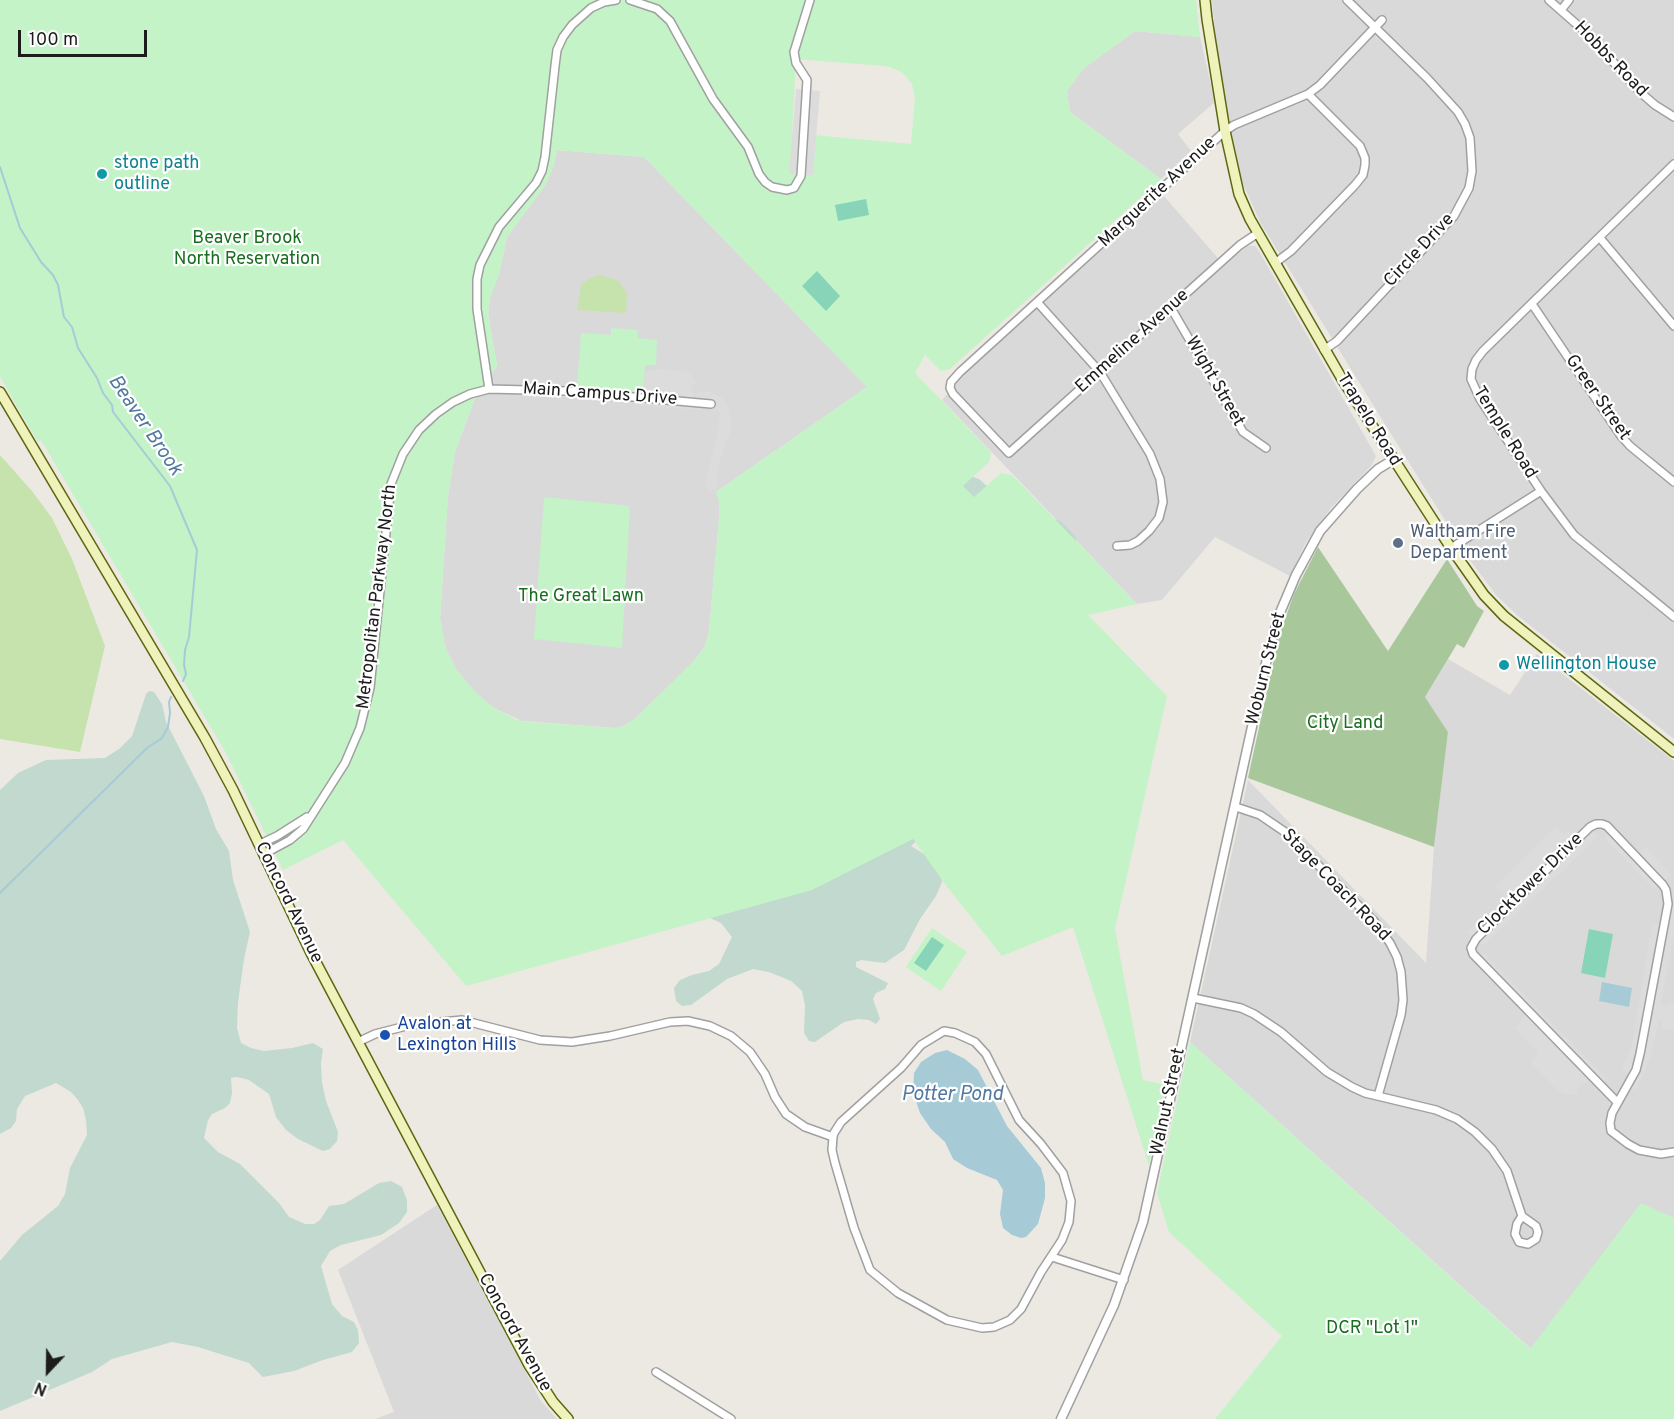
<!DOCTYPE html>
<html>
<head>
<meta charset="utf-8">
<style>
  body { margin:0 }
  #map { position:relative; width:1674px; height:1419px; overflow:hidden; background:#ece9e3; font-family:Overpass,sans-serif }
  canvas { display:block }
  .north { position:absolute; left:18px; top:1341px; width:60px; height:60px; -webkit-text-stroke:4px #fff; paint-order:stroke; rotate:202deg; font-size:16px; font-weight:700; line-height:24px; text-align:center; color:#1c1c1c }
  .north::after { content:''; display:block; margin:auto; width:21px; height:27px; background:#1c1c1c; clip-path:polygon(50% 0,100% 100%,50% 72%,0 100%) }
  .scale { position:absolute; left:18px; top:30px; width:129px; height:27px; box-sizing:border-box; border:3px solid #1c1c1c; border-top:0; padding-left:8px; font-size:18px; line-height:21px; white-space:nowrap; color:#1c1c1c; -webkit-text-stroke:4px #fff; paint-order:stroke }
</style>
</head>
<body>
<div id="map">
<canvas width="1674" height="1419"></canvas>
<div class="north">N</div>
<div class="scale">100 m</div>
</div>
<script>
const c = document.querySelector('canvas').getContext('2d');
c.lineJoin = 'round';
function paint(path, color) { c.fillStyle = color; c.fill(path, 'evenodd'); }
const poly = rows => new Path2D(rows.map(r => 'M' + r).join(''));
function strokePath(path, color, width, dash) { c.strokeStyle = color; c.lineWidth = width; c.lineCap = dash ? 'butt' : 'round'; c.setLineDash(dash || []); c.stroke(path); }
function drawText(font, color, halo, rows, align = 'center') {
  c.font = font + ' Overpass,sans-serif'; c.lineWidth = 4.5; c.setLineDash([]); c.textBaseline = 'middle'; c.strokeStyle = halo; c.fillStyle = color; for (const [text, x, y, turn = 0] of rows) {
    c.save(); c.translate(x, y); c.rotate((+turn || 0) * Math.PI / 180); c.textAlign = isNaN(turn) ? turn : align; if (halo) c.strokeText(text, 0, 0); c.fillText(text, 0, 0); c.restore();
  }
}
paint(poly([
  [1212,0,1674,0,1674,739,1517,615,1496,595,1470,560,1388,429,1260,222,1240,177,1217,55],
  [1135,31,1200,37,1215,102,1178,134,1191,151,1161,179,1070,112,1067,91,1083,69],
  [556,150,644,157,867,387,716,492,719,501,719,519,709,631,705,646,695,660,636,718,623,726,615,728,522,721,494,708,472,690,456,669,445,646,440,618,448,496,455,452,474,401,497,366,488,313,490,298,499,274,507,237,546,184],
  [1163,195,1224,265,1248,246,1255,246,1259,251,1376,456,1371,466,1331,508,1305,544,1290,576,1215,537,1162,600,1137,604,942,400,963,375],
  [1537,654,1674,761,1674,1218,1641,1204,1531,1349,1190,1042,1248,780,1426,963,1434,847,1448,732,1425,697,1448,659,1510,695],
  [437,1205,541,1401,557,1419,375,1419,394,1412,338,1270]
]), '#dad9d9');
paint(poly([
  [601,275,619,281,627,294,626,313,577,310,581,285,590,278],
  [0,455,32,491,52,518,72,559,105,646,80,752,0,739]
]), '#c6e2ad');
paint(poly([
  [1318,547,1388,651,1447,559,1477,606,1484,611,1464,648,1457,644,1425,697,1448,732,1434,847,1248,778,1279,636,1294,594]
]), '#a8c89b');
paint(poly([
  [970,476,979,479,988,487,1054,519,1062,522,1076,537,1077,545,920,838,911,846,932,859,940,871,942,882,936,896,920,919,904,950,885,963,861,960,856,962,856,967,888,983,885,989,876,993,873,999,880,1019,876,1024,869,1020,858,1019,844,1022,815,1042,809,1041,804,1033,805,1005,802,991,791,981,769,972,753,969,727,979,691,1005,682,1006,676,1001,674,988,680,980,692,975,709,971,719,964,732,937,721,923,710,918,920,532],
  [149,691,154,692,162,704,166,722,204,796,216,829,229,851,233,880,250,932,244,959,238,1002,237,1028,241,1043,251,1048,264,1051,292,1048,313,1043,323,1049,321,1063,322,1083,326,1101,338,1132,337,1141,330,1149,323,1151,298,1139,286,1130,276,1117,269,1094,249,1080,237,1077,231,1078,232,1093,230,1103,225,1108,212,1114,208,1120,204,1138,218,1152,240,1164,279,1203,289,1217,305,1224,314,1224,320,1220,329,1206,344,1204,379,1183,391,1181,402,1187,407,1200,407,1212,399,1223,381,1235,341,1245,330,1251,321,1266,332,1304,342,1316,354,1322,358,1330,359,1343,352,1352,323,1360,294,1371,263,1377,249,1363,198,1347,172,1342,112,1359,92,1372,0,1411,0,1261,22,1235,58,1206,65,1194,70,1168,87,1135,86,1120,83,1108,78,1100,71,1092,56,1083,25,1096,17,1109,16,1121,11,1128,0,1134,0,790,18,773,46,760,105,758,119,749,132,736,146,694]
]), '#c1d9ce');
paint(poly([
  [0,0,1196,0,1200,37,1135,31,1083,69,1067,91,1070,112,1161,179,950,369,941,371,925,355,915,373,991,452,989,462,963,486,974,497,1001,473,1012,475,1137,604,1088,615,1167,696,1115,929,1143,1080,1166,1085,1149,1166,1073,927,1002,956,945,884,913,839,812,890,466,986,343,840,283,870,226,753,41,440,38,442,0,377],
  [796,59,883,66,890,67,903,73,912,84,915,99,911,144,792,133],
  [557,150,644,157,867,387,716,492,719,501,719,519,709,631,705,646,695,660,636,718,623,726,615,728,527,722,517,720,494,708,478,695,456,669,445,646,440,618,448,496,455,452,474,401,497,366,488,313,490,298,499,274,507,237,546,184,554,166],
  [611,328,638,330,637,338,657,340,656,365,645,365,643,392,577,388,581,333,611,335],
  [544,497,630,506,622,648,534,639],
  [932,928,967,952,941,991,906,967],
  [1190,1042,1530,1349,1641,1203,1674,1218,1674,1419,1215,1419,1282,1336,1169,1232,1157,1193]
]), '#c3f3c7');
paint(poly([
  [866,199,869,215,838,221,835,205],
  [817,271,840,296,826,311,802,286],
  [1589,929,1613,934,1605,978,1581,973],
  [932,937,944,945,926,971,914,963]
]), '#88d4b8');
paint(poly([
  [796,89,820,91,813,175,789,174],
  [658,369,683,371,691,374,697,383,691,387,694,397,696,397,698,391,711,392,722,398,727,404,730,413,730,432,719,464,716,482,718,488,708,491,705,481,717,436,720,413,711,404,703,410,643,406,645,373],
  [1556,826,1563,834,1568,830,1579,841,1591,829,1598,837,1483,946,1467,932,1487,912,1496,923,1513,905,1495,886],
  [1611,830,1636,856,1646,847,1672,875,1654,890,1604,838],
  [1671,904,1674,904,1674,935,1661,1004,1667,1006,1668,1003,1674,1004,1674,1030,1662,1028,1663,1021,1659,1019,1652,1053,1636,1091,1629,1087,1634,1076,1621,1070,1630,1051,1634,1034,1652,924,1667,926],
  [1484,953,1607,1079,1599,1087,1590,1079,1577,1089,1579,1095,1564,1094,1554,1087,1531,1063,1538,1053,1515,1028,1530,1011,1479,958]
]), '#dcdcdc');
paint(poly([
  [1602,982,1632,988,1629,1007,1599,1001],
  [947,1050,965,1059,978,1070,1007,1126,1041,1168,1045,1183,1045,1198,1038,1224,1026,1237,1021,1238,1012,1235,1003,1228,1000,1214,1003,1190,997,1180,967,1168,953,1159,945,1142,931,1129,920,1113,913,1092,914,1073,921,1062,935,1053]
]), '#a7cbd6');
strokePath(poly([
  [0,167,20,228,41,262,53,275,58,285,64,317,72,327,78,348,97,378,103,393,112,405,113,412,170,486,197,550,189,637,185,650,184,665,186,674,183,681],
  [0,893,147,748,162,738,168,727,170,713,169,702,171,697]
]), '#a7cbd6', 2);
const minor = poly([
  [630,0,657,9,670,21,713,99,748,147,759,174,765,182,772,187,787,190,794,188,801,176,807,80,796,63,794,52,810,0],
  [1549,0,1590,36,1640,92,1655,105,1674,117],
  [1561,10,1569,0],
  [1674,164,1483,351,1476,360,1472,369,1471,379,1480,399,1541,491,1574,535,1674,617],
  [1258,233,1240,245,1009,453,953,394,950,388,951,382,960,372,1225,131,1234,125,1308,94,1320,85,1382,20],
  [1600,238,1674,326],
  [1275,263,1291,251,1355,185,1363,175,1365,165,1365,158,1360,146,1308,94],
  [1038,303,1100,372,1150,454,1160,479,1163,502,1159,518,1149,531,1138,541,1130,545,1117,546],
  [1532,304,1621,436,1630,446,1674,482],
  [1171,308,1243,432,1266,448],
  [1324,350,1337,341,1454,216,1469,188,1472,171,1470,138,1465,124,1458,112,1427,78,1347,0],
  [489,389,477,309,477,279,480,265,499,227,536,183,542,171,545,157,555,66,557,50,563,37,572,25,591,8,604,2,616,0],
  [1451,548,1541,491],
  [1236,807,1260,815,1285,832,1374,921,1390,943,1397,957,1401,972,1403,1000,1401,1015,1378,1096],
  [260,844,277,836,307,817],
  [264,854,290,840,303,829,345,763,360,728,370,688,391,484,403,454,419,430,436,414,453,402,470,394,489,389,566,391,711,404],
  [1193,998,1241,1008,1254,1014,1281,1032,1327,1072,1352,1087,1365,1093,1436,1110,1457,1119,1475,1132,1492,1149,1507,1171,1522,1216,1536,1226,1538,1232,1536,1239,1528,1244,1519,1242,1515,1234,1517,1224,1522,1216],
  [358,1042,375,1034,410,1025,462,1020,540,1040,572,1042,610,1036,670,1022,688,1021,710,1026,731,1036,750,1052,765,1074,775,1097,786,1114,805,1127,833,1137,834,1133,841,1122,901,1068,921,1045,944,1031,955,1033,975,1042,986,1054,1019,1120,1041,1144,1063,1173,1071,1201,1069,1222,1062,1240,1041,1272,1021,1309,1010,1320,994,1327,982,1328,947,1320,898,1293,870,1270,854,1228,835,1163,832,1150,833,1137],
  [1617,1102,1473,954,1471,948,1476,939,1590,827,1596,824,1602,824,1607,826,1663,885,1666,890,1668,904,1640,1054,1636,1070,1612,1113,1610,1123,1611,1131,1628,1144,1639,1150,1661,1154,1674,1152],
  [1052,1257,1124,1280],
  [656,1372,731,1419]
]);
const tertiary = poly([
  [1061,1419,1114,1305,1143,1222,1268,654,1279,615,1296,575,1320,531,1357,489,1378,469,1393,460]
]);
const secondary = poly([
  [1205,0,1207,19,1225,131,1239,194,1250,219,1342,379,1451,548,1484,595,1504,616,1674,752],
  [0,392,205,738,233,790,311,953,529,1365,553,1402,568,1419]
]);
strokePath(minor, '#a0a0a0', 10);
strokePath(tertiary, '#a0a0a0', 11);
strokePath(secondary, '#5c670f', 12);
strokePath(minor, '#fff', 7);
strokePath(tertiary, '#fff', 8);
strokePath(secondary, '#eff2bb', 9);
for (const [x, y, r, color] of [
  [102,174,6,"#0f9aa8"],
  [1398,543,6,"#5c6f8a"],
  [1504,665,6,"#0f9aa8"],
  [385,1035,6,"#1a4fb4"]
]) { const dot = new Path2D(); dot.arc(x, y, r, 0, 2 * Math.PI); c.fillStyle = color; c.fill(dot); strokePath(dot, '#fff', 2); }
drawText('18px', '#1c1c1c', '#fff', [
  ["Hobbs Road",1610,60,46],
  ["Marguerite Avenue",1158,193,-43],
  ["Circle Drive",1420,251,-47],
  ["Emmeline Avenue",1133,342,-42],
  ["Wight Street",1214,382,60],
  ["Main Campus Drive",600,395,4],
  ["Greer Street",1597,398,55],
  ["Trapelo Road",1368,420,58],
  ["Temple Road",1504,433,58],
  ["Metropolitan Parkway North",378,597,-83],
  ["Woburn Street",1267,669,-76],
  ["Clocktower Drive",1531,885,-44],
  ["Stage Coach Road",1335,886,46],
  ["Concord Avenue",288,903,64],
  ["Walnut Street",1169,1102,-78],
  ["Concord Avenue",514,1333,61]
]);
drawText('18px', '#0d838f', '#fff', [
  ["stone path",114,164],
  ["outline",114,185],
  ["Wellington House",1516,665]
], 'left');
drawText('18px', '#166e1e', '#fff', [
  ["Beaver Brook",247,239],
  ["North Reservation",247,260],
  ["The Great Lawn",581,597],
  ["City Land",1345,724],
  ["DCR \"Lot 1\"",1372,1329]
]);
drawText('18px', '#4e5e75', '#fff', [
  ["Waltham Fire",1410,533],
  ["Department",1410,554]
], 'left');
drawText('18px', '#164399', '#fff', [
  ["Avalon at",397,1025],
  ["Lexington Hills",397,1046]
], 'left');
drawText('italic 20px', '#5379a1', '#fff', [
  ["Beaver Brook",144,426,56],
  ["Potter Pond",952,1096]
]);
</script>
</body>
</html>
